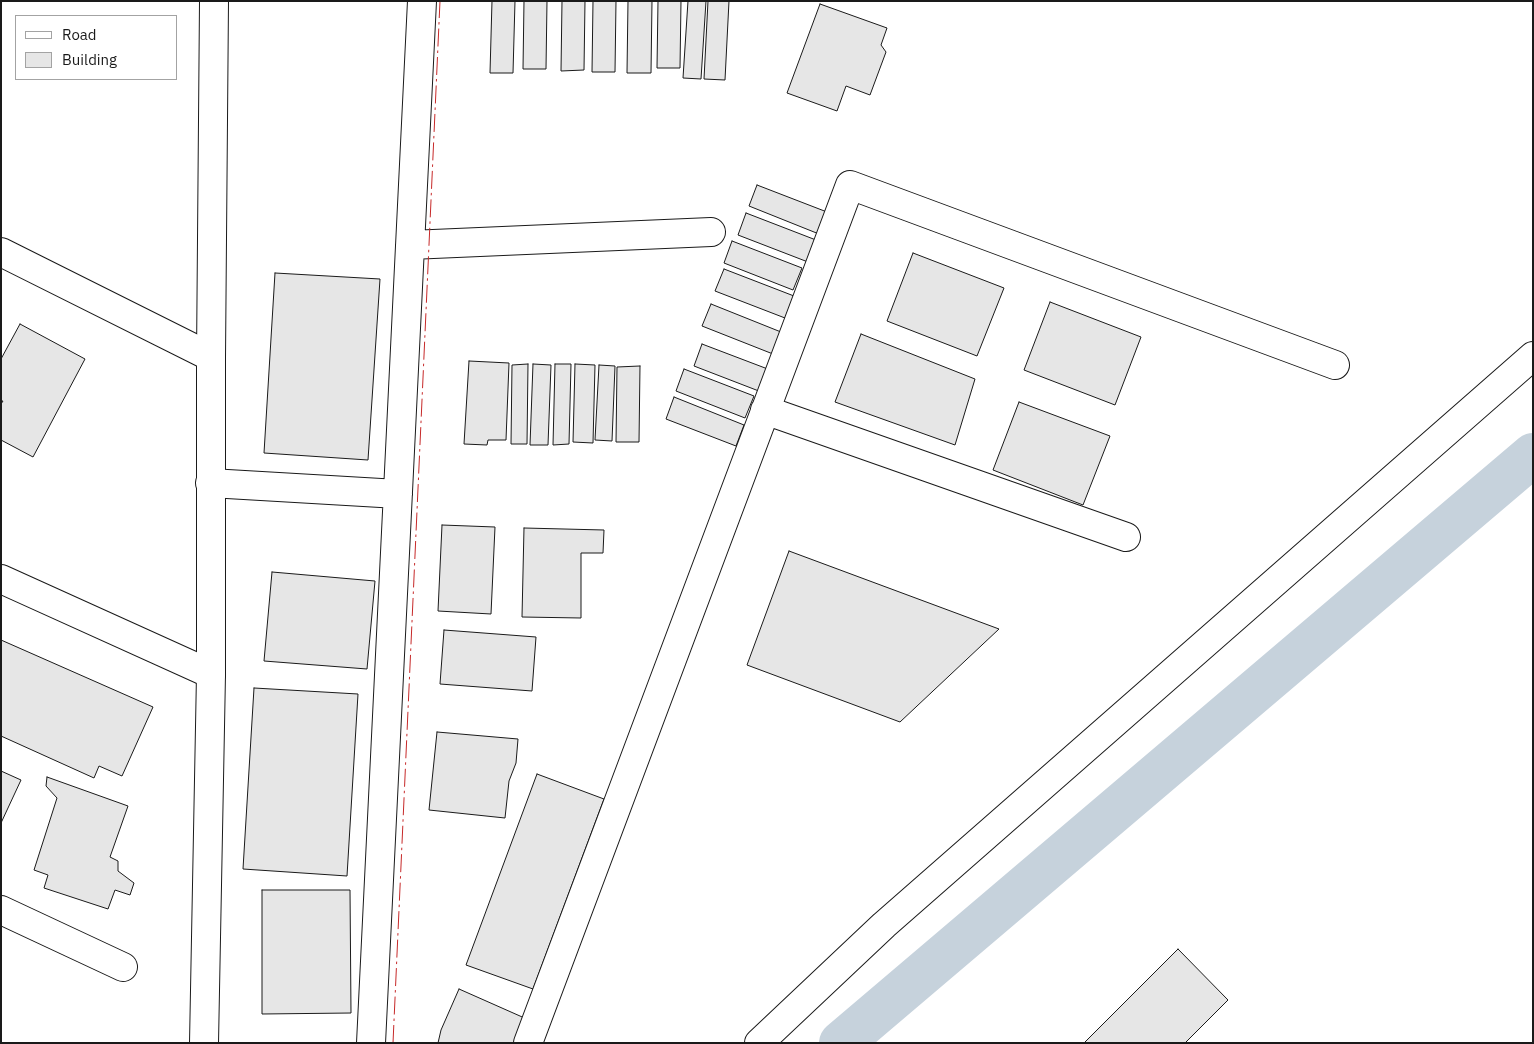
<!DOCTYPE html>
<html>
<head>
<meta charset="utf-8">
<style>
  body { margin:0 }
  #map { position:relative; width:1534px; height:1044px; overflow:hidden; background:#fff; font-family:"IBM Plex Sans",sans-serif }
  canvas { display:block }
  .frame { position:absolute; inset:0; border:2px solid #1a1a1a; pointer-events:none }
  .legend { position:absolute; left:15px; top:15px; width:162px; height:65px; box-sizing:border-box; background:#fff; border:1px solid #a3a3a3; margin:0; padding:6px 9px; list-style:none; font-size:15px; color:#1a1a1a }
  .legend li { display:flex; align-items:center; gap:10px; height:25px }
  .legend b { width:25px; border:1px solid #a3a3a3 }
</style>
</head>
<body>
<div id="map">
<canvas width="1534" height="1044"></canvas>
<div class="frame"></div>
<ul class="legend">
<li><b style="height:6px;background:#fff"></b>Road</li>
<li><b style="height:14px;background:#e6e6e6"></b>Building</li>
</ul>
</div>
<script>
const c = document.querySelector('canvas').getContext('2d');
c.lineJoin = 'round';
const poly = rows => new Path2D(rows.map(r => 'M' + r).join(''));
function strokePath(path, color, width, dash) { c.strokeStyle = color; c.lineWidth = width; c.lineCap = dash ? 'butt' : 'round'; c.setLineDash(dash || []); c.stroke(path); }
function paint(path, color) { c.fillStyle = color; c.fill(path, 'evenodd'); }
strokePath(poly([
  [841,1043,1533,455]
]), '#c6d2dc', 44);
const building = poly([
  [492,1,515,1,513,73,490,73,492,1],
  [524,1,547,1,546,69,523,69,524,1],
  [562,1,585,1,584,70,561,71,562,1],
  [593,1,616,1,615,72,592,72,593,1],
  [628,1,652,1,651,73,627,73,628,1],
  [658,1,681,1,680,68,657,68,658,1],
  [688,1,706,1,701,79,683,78,688,1],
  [708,1,729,1,725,80,704,79,708,1],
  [820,4,887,28,881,45,886,52,870,95,846,86,837,111,787,93,820,4],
  [757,185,827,212,819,234,749,206,757,185],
  [746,213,816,240,808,262,738,235,746,213],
  [732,241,802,268,793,290,724,263,732,241],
  [913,253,1004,288,977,356,887,321,913,253],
  [724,269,794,296,785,318,715,291,724,269],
  [275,273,380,279,368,460,264,453,275,273],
  [1050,302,1141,337,1115,405,1024,370,1050,302],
  [711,304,781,332,773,354,702,326,711,304],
  [20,324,85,359,33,457,1,440,1,404,3,401,1,401,1,359,20,324],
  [861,334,975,379,955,445,835,402,861,334],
  [702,344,773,371,764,393,694,366,702,344],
  [469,361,509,363,506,440,488,440,487,445,464,444,469,361],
  [528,364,527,444,511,444,512,365,528,364],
  [533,364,551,365,548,445,530,445,533,364],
  [555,364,571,364,569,444,553,445,555,364],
  [575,364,595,365,593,443,573,442,575,364],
  [599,365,615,366,612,441,595,440,599,365],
  [640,366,639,442,616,442,617,367,640,366],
  [684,369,754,396,745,418,676,391,684,369],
  [674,397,744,425,736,446,666,419,674,397],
  [1019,402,1110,436,1083,505,993,470,1019,402],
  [442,525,495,527,491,614,438,611,442,525],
  [524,528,604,530,603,553,581,553,581,618,522,617,524,528],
  [789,551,999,629,900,722,747,665,789,551],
  [272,572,375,581,367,669,264,661,272,572],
  [444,630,536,637,532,691,440,684,444,630],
  [1,640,153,707,122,776,99,766,94,778,1,736,1,640],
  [254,688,358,694,347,876,243,869,254,688],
  [437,732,518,739,516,763,509,781,505,818,429,810,437,732],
  [1,771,21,780,1,823,1,771],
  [537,774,604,799,533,989,466,965,537,774],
  [47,777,128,806,110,857,118,861,118,871,134,883,130,895,115,890,108,909,44,888,48,875,34,870,57,798,46,786,47,777],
  [262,890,350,890,351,1013,262,1014,262,890],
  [1178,949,1228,1000,1185,1043,1084,1043,1178,949],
  [459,989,529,1020,519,1043,438,1043,441,1030,459,989]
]);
paint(building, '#e6e6e6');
strokePath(building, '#1a1a1a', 1);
const street = poly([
  [410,245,711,232],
  [1,252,211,357],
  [765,410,1126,537],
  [210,483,398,494],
  [1,579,211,674],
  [1,910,123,967],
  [371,1043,422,1],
  [528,1043,850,185,1335,365]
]);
const secondary = poly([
  [204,1043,211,674,211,357,214,1],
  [759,1043,884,925,1533,356]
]);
strokePath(street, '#1a1a1a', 30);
strokePath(secondary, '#1a1a1a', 30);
strokePath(street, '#fff', 28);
strokePath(secondary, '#fff', 28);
strokePath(poly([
  [393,1043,440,1]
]), '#c62828', 1, [18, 4, 2.5, 4]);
</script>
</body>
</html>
